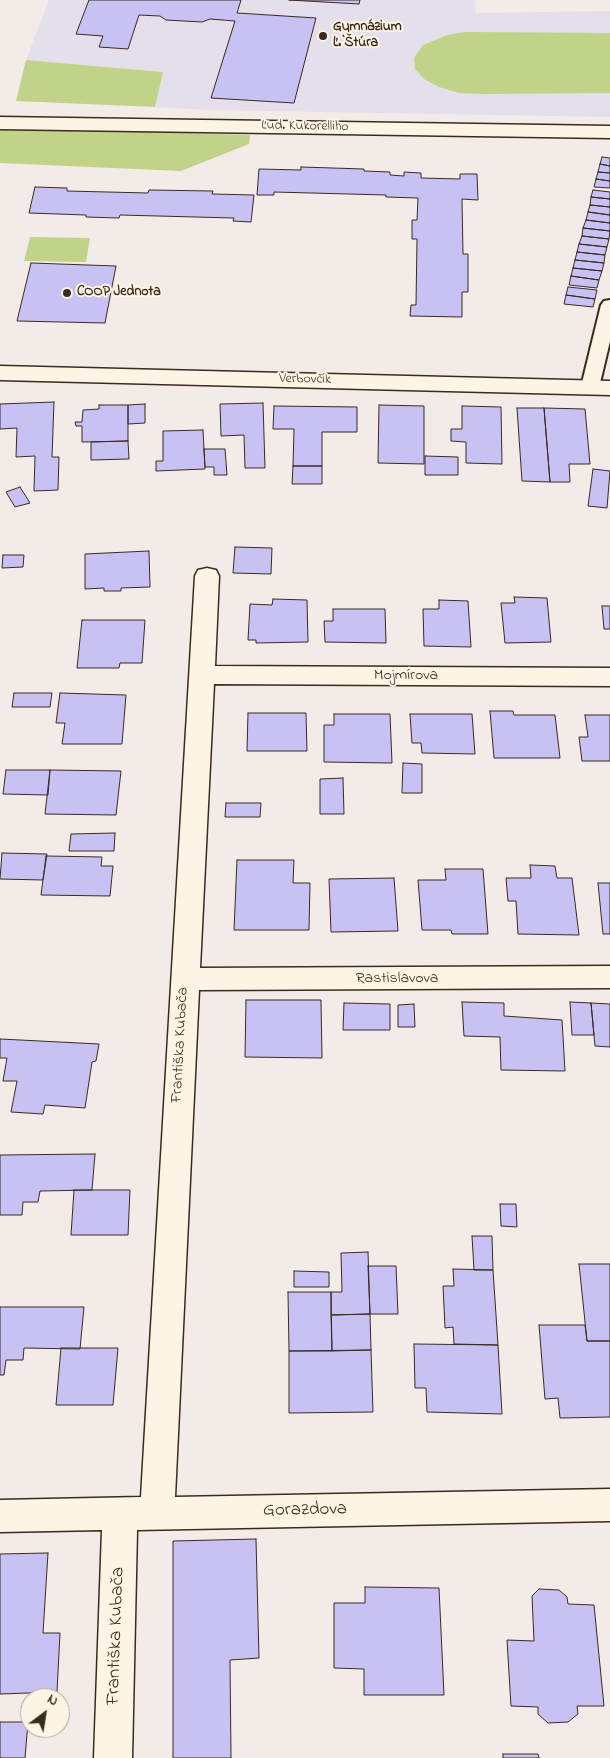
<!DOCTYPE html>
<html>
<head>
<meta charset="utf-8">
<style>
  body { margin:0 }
  #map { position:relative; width:610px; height:1758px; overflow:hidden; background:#f2ebe8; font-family:"Indie Flower",sans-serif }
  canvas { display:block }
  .north { position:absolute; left:20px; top:1688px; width:50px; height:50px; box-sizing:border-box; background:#fcf5e5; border:1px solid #afa495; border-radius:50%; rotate:31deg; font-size:14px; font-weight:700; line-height:20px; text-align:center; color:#3b2a1e }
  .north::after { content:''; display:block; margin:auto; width:18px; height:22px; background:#3b2a1e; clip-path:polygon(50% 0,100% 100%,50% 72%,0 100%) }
</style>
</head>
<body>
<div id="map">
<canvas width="610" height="1758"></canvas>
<div class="north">N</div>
</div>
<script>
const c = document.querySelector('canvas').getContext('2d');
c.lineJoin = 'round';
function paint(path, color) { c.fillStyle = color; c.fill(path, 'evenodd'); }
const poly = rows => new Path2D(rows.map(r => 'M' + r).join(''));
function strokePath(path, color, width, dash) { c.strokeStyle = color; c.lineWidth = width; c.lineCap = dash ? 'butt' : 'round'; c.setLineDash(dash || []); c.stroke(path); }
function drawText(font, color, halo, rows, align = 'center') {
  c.font = font + ' "Indie Flower",sans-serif'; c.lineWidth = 4; c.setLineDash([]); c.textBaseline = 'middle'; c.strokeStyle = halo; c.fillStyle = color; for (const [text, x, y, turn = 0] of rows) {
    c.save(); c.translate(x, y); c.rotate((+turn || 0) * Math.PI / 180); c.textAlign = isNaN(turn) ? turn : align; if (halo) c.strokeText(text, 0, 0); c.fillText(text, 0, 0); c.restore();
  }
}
paint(poly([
  [49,0,474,0,476,13,610,11,610,117,210,110,155,107,163,72,26,60]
]), '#e5dfec');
paint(poly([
  [465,32,610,33,610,93,481,94,459,93,439,87,424,79,415,69,414,58,423,45,447,35],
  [26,60,163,72,155,107,16,101],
  [0,128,250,135,249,144,181,171,0,163],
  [30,237,90,238,86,262,24,261]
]), '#c0d388');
const building = poly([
  [89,0,241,0,237,13,316,18,294,103,211,98,235,21,210,19,202,22,166,20,160,16,139,15,128,49,99,47,103,36,76,34,89,0],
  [289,0,360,0,359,4,289,0],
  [602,157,610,158,610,166,600,164,602,157],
  [600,164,610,166,610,173,598,172,600,164],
  [301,167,364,169,364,171,390,172,390,175,404,176,404,172,421,173,421,178,460,179,460,174,477,174,478,200,462,199,463,254,468,254,468,292,462,292,462,317,410,316,411,305,416,305,417,239,412,239,412,220,417,220,418,198,386,197,386,195,274,192,274,195,257,195,259,169,301,170,301,167],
  [598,172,610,173,610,181,596,179,598,172],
  [596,179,610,181,610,188,594,187,596,179],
  [35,187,67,188,67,191,148,193,149,190,213,191,212,194,254,195,251,222,233,221,234,218,120,215,119,218,86,217,86,215,29,213,35,187],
  [593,190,610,192,610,199,591,197,593,190],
  [591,197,610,199,610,207,590,205,591,197],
  [590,205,610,207,610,215,588,212,590,205],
  [588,212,610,215,610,223,586,220,588,212],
  [586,220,610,223,610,231,583,228,586,220],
  [583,228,610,231,609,239,582,236,583,228],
  [582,236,609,239,607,247,579,244,582,236],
  [579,244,607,247,605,255,577,252,579,244],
  [577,252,605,255,604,263,575,260,577,252],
  [575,260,604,263,602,271,573,268,575,260],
  [31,263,116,266,105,323,17,321,31,263],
  [573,268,602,271,599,280,571,276,573,268],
  [571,276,599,280,597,288,569,285,571,276],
  [568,287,597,290,595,299,566,295,568,287],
  [566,295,595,299,593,307,564,304,566,295],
  [54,402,52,457,59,457,58,490,34,491,35,456,16,457,17,428,0,429,0,404,54,402],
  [263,403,265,468,245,468,244,435,221,436,220,404,263,403],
  [145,404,145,423,128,424,128,405,145,404],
  [99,405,128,405,128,441,82,442,82,426,76,426,75,422,82,422,83,410,99,409,99,405],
  [379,405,424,406,424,464,378,463,379,405],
  [274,406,357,407,357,432,322,432,322,466,293,466,294,429,273,429,274,406],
  [462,406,501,407,502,464,466,463,466,442,451,441,451,429,462,429,462,406],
  [517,408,544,408,550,482,522,481,517,408],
  [544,408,585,409,590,464,569,464,570,482,550,482,544,408],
  [203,430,205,469,156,471,156,461,163,461,163,431,203,430],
  [128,441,129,459,91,460,91,442,128,441],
  [204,449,225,449,227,475,214,475,214,467,205,467,204,449],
  [425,456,458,457,458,475,425,475,425,456],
  [293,466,322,466,322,484,292,484,293,466],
  [593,469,610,471,607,508,588,506,593,469],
  [20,487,30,503,15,507,6,492,20,487],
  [235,547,272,548,271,574,233,573,235,547],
  [149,551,150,587,121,588,121,591,104,591,104,588,85,589,85,554,149,551],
  [3,555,24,555,23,567,2,568,3,555],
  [514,597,547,598,551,642,505,643,501,603,515,603,514,597],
  [273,599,307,600,308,642,256,643,256,640,248,640,250,604,272,605,273,599],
  [439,600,468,601,471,647,424,646,423,609,439,609,439,600],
  [602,606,610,606,610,629,604,629,602,606],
  [333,609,385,609,386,643,325,642,324,621,333,621,333,609],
  [82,620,145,620,142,663,120,663,119,668,77,668,82,620],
  [14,693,52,693,50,707,12,707,14,693],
  [60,693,126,695,122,744,62,744,65,723,56,723,60,693],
  [490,711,513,711,514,715,555,715,560,758,494,758,490,711],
  [248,713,306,713,307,751,247,751,248,713],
  [334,714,390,714,392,763,324,762,324,725,334,725,334,714],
  [410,714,472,714,475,754,422,753,421,743,412,743,410,714],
  [585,715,610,715,610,761,582,761,579,737,588,737,585,715],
  [403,763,422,764,422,793,402,793,403,763],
  [6,770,50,770,48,795,3,794,6,770],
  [50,770,121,771,116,815,45,814,50,770],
  [343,778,344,814,320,814,320,779,343,778],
  [226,803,261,803,260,817,225,817,226,803],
  [115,833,114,851,69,851,71,834,115,833],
  [2,853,47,854,43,880,0,879,2,853],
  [46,856,102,857,101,866,113,866,110,896,41,895,46,856],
  [237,860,294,860,293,883,310,883,309,930,234,930,237,860],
  [530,865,555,866,557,878,572,878,579,935,518,934,516,901,508,901,506,878,531,878,530,865],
  [445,869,483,869,488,934,452,934,451,930,422,930,418,880,446,880,445,869],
  [394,878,398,931,331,932,329,879,394,878],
  [598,883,610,883,610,934,603,934,598,883],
  [246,1000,321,1000,322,1058,245,1057,246,1000],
  [462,1002,504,1003,504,1016,562,1020,565,1071,501,1070,500,1037,464,1036,462,1002],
  [570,1002,591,1003,594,1035,572,1035,570,1002],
  [344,1003,390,1004,390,1030,343,1030,344,1003],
  [591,1003,610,1004,610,1047,595,1046,591,1003],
  [414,1004,415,1027,398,1027,398,1005,414,1004],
  [0,1039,99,1044,96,1061,92,1062,85,1108,45,1105,43,1114,11,1112,17,1081,3,1081,7,1058,0,1058,0,1039],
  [95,1154,92,1190,40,1191,38,1202,23,1202,22,1215,0,1215,0,1155,95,1154],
  [74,1190,130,1190,128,1235,71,1235,74,1190],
  [500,1204,516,1204,517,1227,501,1226,500,1204],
  [472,1236,492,1236,493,1270,474,1270,472,1236],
  [368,1252,370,1314,331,1315,331,1292,342,1292,341,1253,368,1252],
  [579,1264,610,1264,610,1341,587,1341,579,1264],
  [368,1266,396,1266,398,1314,370,1314,368,1266],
  [453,1269,493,1270,498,1345,454,1344,453,1327,445,1328,443,1286,454,1286,453,1269],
  [294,1271,329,1272,329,1287,294,1287,294,1271],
  [288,1292,331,1292,332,1351,289,1351,288,1292],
  [0,1307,84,1307,80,1349,24,1348,23,1360,6,1360,4,1375,0,1375,0,1307],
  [370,1314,371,1350,332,1351,331,1315,370,1314],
  [539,1325,585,1325,587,1341,610,1341,610,1417,560,1418,558,1398,545,1399,539,1325],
  [414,1344,498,1345,502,1414,427,1412,426,1388,415,1388,414,1344],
  [61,1348,118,1348,113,1405,56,1405,61,1348],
  [371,1350,373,1412,289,1413,289,1351,371,1350],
  [256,1539,259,1658,230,1660,231,1758,173,1758,173,1541,256,1539],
  [48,1553,43,1633,60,1633,57,1692,0,1694,0,1554,48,1553],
  [365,1587,439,1588,444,1695,364,1695,364,1669,334,1668,334,1603,365,1603,365,1587],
  [539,1589,559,1590,567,1597,568,1604,594,1605,604,1706,577,1706,578,1714,568,1722,548,1723,538,1714,538,1707,511,1706,507,1640,534,1641,532,1596,539,1589],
  [0,1722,28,1722,25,1758,0,1758,0,1722],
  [503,1754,538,1754,539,1758,503,1758,503,1754]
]);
paint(building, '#c8c2f4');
strokePath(building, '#3b2a1e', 1);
const service = poly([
  [610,300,610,341,599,387,596,391,590,392,584,391,581,387,601,305,604,301,610,300]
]);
const minor = poly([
  [0,117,610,126,610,138,0,129,0,117],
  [0,366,610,381,610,395,0,380,0,366],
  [207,568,216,570,219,576,215,666,610,668,610,686,214,684,200,968,610,966,610,988,199,990,175,1497,610,1489,610,1521,137,1530,132,1758,94,1758,102,1530,0,1532,0,1500,141,1497,195,576,198,570,207,568]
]);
strokePath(service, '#3b2a1e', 4);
strokePath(minor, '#3b2a1e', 3);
paint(service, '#fcf5e5');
paint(minor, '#fcf5e5');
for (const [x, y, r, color] of [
  [323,36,5,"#3b2a1e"],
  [67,293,5,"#3b2a1e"]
]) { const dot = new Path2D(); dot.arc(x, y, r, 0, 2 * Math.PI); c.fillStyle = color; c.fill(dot); strokePath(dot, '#fcf5e5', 2); }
drawText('bold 14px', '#3b2a1e', '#fcf5e5', [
  ["Gymnázium",333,28],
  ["Ľ. Štúra",333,44],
  ["COOP Jednota",77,293]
], 'left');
drawText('14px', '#3b2a1e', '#fcf5e5', [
  ["Ľud. Kukorelliho",305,127,1],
  ["Verbovčík",305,380,1]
]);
drawText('16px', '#3b2a1e', '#fcf5e5', [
  ["Mojmírova",406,676],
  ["Rastislavova",397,979],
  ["Františka Kubača",181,1045,-87]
]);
drawText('19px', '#3b2a1e', '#fcf5e5', [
  ["Gorazdova",305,1511,-1],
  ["Františka Kubača",117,1636,-88]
]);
</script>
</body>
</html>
